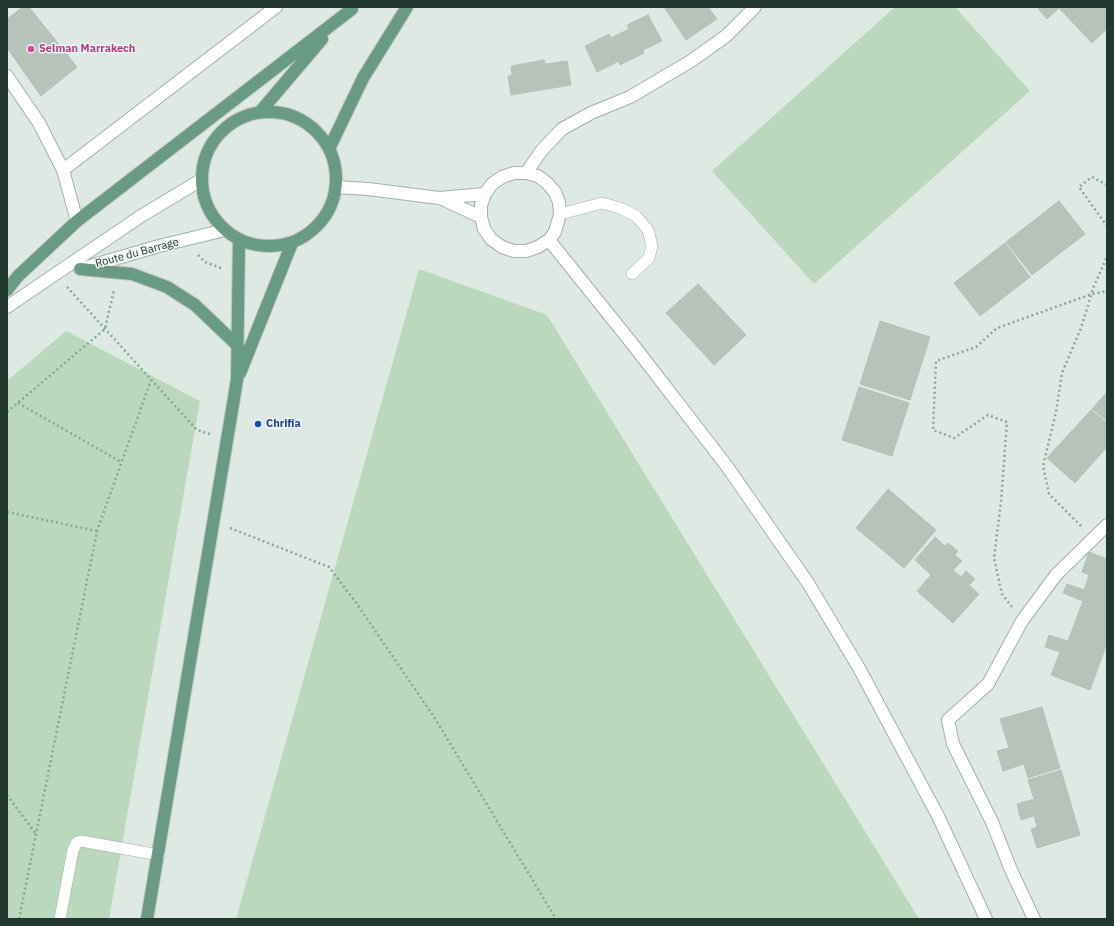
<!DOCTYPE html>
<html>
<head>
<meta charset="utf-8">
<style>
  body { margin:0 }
  #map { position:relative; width:1114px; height:926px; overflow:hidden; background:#dfe9e3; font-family:"IBM Plex Sans",sans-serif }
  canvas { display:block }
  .frame { position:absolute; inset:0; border:8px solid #22372d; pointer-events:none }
</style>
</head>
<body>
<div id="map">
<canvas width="1114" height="926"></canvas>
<div class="frame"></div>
</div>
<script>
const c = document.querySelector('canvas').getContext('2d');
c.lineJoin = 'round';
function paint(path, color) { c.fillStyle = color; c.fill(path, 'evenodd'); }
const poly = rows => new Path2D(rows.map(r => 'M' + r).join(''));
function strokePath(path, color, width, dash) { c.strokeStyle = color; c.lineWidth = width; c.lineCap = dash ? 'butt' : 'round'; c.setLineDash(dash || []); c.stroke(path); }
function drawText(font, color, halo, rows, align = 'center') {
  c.font = font + ' "IBM Plex Sans",sans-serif'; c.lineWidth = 3; c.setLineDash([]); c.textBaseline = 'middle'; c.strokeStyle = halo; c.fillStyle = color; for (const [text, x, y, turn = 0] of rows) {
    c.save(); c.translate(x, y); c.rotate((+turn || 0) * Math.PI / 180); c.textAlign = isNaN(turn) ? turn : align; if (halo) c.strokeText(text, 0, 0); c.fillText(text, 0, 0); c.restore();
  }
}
paint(poly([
  [895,7,955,7,1030,91,814,284,712,171],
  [419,269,547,315,919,919,236,919],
  [66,331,200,401,109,919,7,919,7,381]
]), '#bad8bc');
const building = poly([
  [23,7,29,7,77,67,41,96,7,48,7,19,23,7],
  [664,7,708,7,717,19,686,40,664,7],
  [1037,7,1107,7,1107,29,1092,43,1059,8,1047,19,1037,7],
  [648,15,662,41,643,50,644,53,620,65,619,61,597,72,585,46,609,34,611,38,629,29,627,25,648,15],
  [544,60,545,64,567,61,571,85,511,95,508,76,512,76,511,66,544,60],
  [1059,201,1085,234,1032,275,1006,242,1059,201],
  [1005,243,1030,277,980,316,954,283,1005,243],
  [698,284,746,335,714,365,666,313,698,284],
  [880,321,930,337,910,400,860,384,880,321],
  [859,387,909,403,892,456,842,440,859,387],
  [1107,392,1107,421,1092,409,1107,392],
  [1091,410,1107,423,1107,447,1075,483,1047,458,1091,410],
  [888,489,936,530,904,568,856,528,888,489],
  [935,537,945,546,948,543,958,551,955,555,962,561,953,570,961,577,966,571,975,579,969,585,979,594,953,623,917,591,931,575,915,560,935,537],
  [1089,552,1107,559,1107,643,1090,690,1051,675,1060,652,1045,647,1049,635,1068,641,1083,601,1063,593,1067,584,1084,590,1089,575,1082,572,1089,552],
  [1042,707,1060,768,1028,778,1024,764,1003,771,997,751,1009,748,1000,719,1042,707],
  [1061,770,1080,835,1037,848,1031,829,1037,827,1034,816,1021,820,1017,804,1034,799,1028,780,1061,770]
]);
paint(building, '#b5c3bb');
strokePath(building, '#b2c2b8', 1);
const lane = poly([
  [560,214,602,203,620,208,636,216,648,230,652,246,649,258,632,274],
  [60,919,73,850,77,842,81,841,159,855]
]);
const street = poly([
  [7,76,39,123,63,170,77,221],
  [63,170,276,7],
  [526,173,542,150,562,129,591,113,630,97,691,61,726,36,755,7],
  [336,187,368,189,439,198,485,194,492,184,502,177,514,173,526,173,538,176,547,183,555,192,559,202,560,214,555,232,549,240,538,247,526,251,514,251,502,247,491,239,484,229,481,217,481,205,485,194],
  [440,198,481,217],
  [549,240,634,346,726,465,808,583,859,668,938,816,986,919],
  [1034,919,1011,870,992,822,953,744,948,720,988,684,1022,621,1056,575,1107,525]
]);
const secondary = poly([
  [80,269,159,246,225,230],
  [7,307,141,216,201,180]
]);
const primary = poly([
  '202 179a67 67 0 1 1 134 0a67 67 0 1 1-134 0Z',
  [260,112,322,39],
  [329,149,363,78,407,7],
  [80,269,132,274,167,287,195,305,238,346],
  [7,290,18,276,77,221,352,9],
  [240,373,292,243],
  [147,919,237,380,239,239]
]);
strokePath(lane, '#a3b0a9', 12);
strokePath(street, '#a3b0a9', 14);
strokePath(secondary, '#a0b3a8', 14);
strokePath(primary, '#bdc3c0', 14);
strokePath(poly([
  [1107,185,1092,177,1079,187,1107,226],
  [198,255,205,262,221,268],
  [67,287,197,430,210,434],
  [18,403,121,462],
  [7,412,105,329,114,290],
  [7,512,97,531],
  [1081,526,1049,494,1043,466,1056,412,1062,373,1081,328,1094,286,1107,257],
  [230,528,329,567,357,604,436,720,556,919],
  [1012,607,1002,594,994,558,1001,502,1007,422,988,415,954,438,933,430,936,361,976,347,997,328,1092,294,1107,291],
  [7,795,36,834],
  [19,919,97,531,151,380]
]), '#83a996', 2.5, [2, 3]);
strokePath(lane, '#fff', 11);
strokePath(street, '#fff', 12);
strokePath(secondary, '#fff', 12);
strokePath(primary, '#689a84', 12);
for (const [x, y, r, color] of [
  [31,49,4,"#d1479c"],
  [258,424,4,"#1a4fb4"]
]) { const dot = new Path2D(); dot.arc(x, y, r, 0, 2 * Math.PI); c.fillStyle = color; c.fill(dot); strokePath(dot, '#eff6f1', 1.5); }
drawText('bold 11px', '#b23c85', '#eff6f1', [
  ["Selman Marrakech",39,49]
], 'left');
drawText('11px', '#22372d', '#eff6f1', [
  ["Route du Barrage",137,253,-15]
]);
drawText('bold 11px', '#164399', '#eff6f1', [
  ["Chrifia",266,424]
], 'left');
</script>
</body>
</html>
